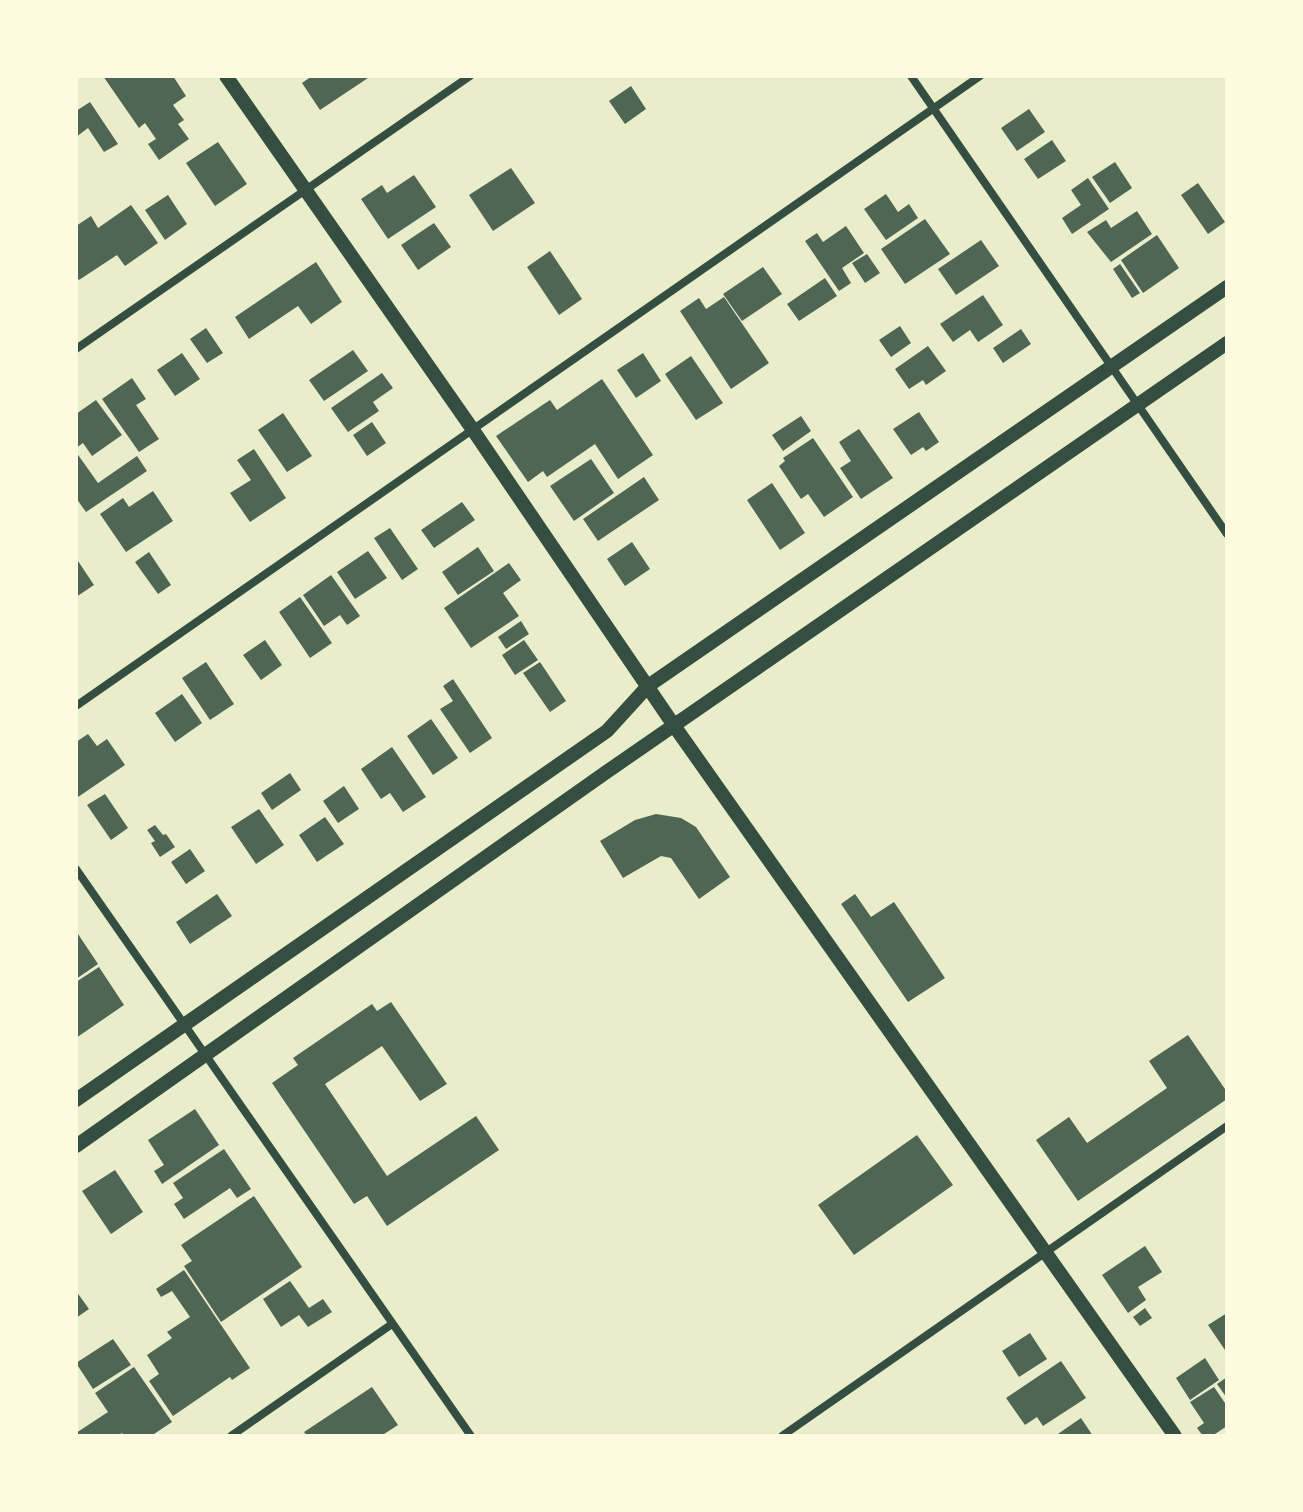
<!DOCTYPE html>
<html>
<head>
<meta charset="utf-8">
<style>
  body { margin:0 }
  #map { position:relative; width:1303px; height:1512px; overflow:hidden; background:#e9edc9; font-family:"Space Grotesk",sans-serif }
  canvas { display:block }
  .frame { position:absolute; inset:0; border:78px solid #fefae0; pointer-events:none }
</style>
</head>
<body>
<div id="map">
<canvas width="1303" height="1512"></canvas>
<div class="frame"></div>
</div>
<script>
const c = document.querySelector('canvas').getContext('2d');
c.lineJoin = 'round';
function paint(path, color) { c.fillStyle = color; c.fill(path, 'evenodd'); }
const poly = rows => new Path2D(rows.map(r => 'M' + r).join(''));
function strokePath(path, color, width, dash) { c.strokeStyle = color; c.lineWidth = width; c.lineCap = dash ? 'butt' : 'round'; c.setLineDash(dash || []); c.stroke(path); }
paint(poly([
  [103,76,173,76,186,96,173,105,184,120,178,124,189,139,159,160,148,144,156,139,145,123,139,128],
  [312,76,371,76,320,110,302,83],
  [631,86,646,109,625,124,609,101],
  [90,102,118,144,104,152,88,128,76,137,76,111],
  [1029,109,1045,132,1017,151,1001,128],
  [1052,140,1066,161,1038,179,1024,159],
  [218,142,247,184,215,206,186,163],
  [1115,162,1132,188,1110,203,1092,177],
  [511,168,535,203,493,231,469,195],
  [414,175,436,207,388,239,361,199,382,185,387,193],
  [1088,178,1109,209,1072,234,1062,218,1081,205,1071,190],
  [1198,183,1225,222,1208,234,1181,195],
  [886,194,898,212,909,204,918,218,886,240,864,209],
  [168,195,187,224,165,240,145,210],
  [131,205,158,243,125,266,117,255,79,280,76,276,76,226,91,216,98,228],
  [1137,211,1152,234,1111,262,1087,232,1106,220,1111,228],
  [925,219,950,254,905,284,881,249],
  [434,223,451,247,418,270,401,245],
  [846,226,864,253,842,268,851,283,839,291,805,241,817,233,823,242],
  [1157,235,1179,268,1143,293,1121,260],
  [981,240,999,266,956,295,938,269],
  [550,251,582,299,559,315,527,267],
  [867,254,880,273,865,283,852,263],
  [316,262,342,302,311,324,298,306,249,339,235,317],
  [1120,264,1140,293,1132,298,1113,269],
  [763,267,782,294,742,321,723,294],
  [825,278,837,296,799,321,787,304],
  [983,295,1003,325,978,342,970,330,953,342,940,324],
  [724,297,769,363,731,389,680,311,699,298,706,309],
  [900,326,911,343,891,357,879,340],
  [206,328,223,353,207,363,190,339],
  [1021,329,1031,344,1003,363,993,348],
  [928,346,946,371,926,385,923,380,909,389,895,369],
  [353,350,368,371,324,401,309,380],
  [182,353,200,379,175,396,157,370],
  [643,353,661,381,636,398,617,370],
  [691,356,723,403,696,420,665,374],
  [382,373,393,388,373,402,379,411,348,432,331,408],
  [132,378,146,399,136,405,159,439,139,452,102,399],
  [602,379,653,455,618,479,595,444,547,477,543,471,528,482,496,436,550,400,557,410],
  [96,400,122,435,92,456,83,443,76,448,76,414],
  [919,412,939,442,926,451,923,447,911,455,893,429],
  [283,413,312,456,287,472,258,430],
  [801,416,811,431,783,451,772,435],
  [372,422,386,443,367,456,353,435],
  [859,429,893,478,861,499,840,468,851,461,839,442],
  [813,438,853,497,824,517,808,494,801,499,779,466,785,461,783,458],
  [254,449,286,498,250,522,230,493,251,480,237,460],
  [76,452,98,483,137,456,147,471,86,512,76,498],
  [591,459,614,493,574,521,550,486],
  [644,477,659,500,598,541,583,519],
  [772,483,805,533,780,550,747,500],
  [153,491,173,521,126,552,100,514,123,498,129,507],
  [462,502,475,520,434,548,421,530],
  [390,528,418,569,402,580,374,538],
  [632,542,650,569,625,586,607,559],
  [478,547,494,571,458,595,442,572],
  [368,551,387,578,355,599,337,572],
  [149,552,171,585,158,594,135,562],
  [76,558,94,585,76,597],
  [509,563,521,580,503,593,519,616,471,648,444,608],
  [331,575,360,616,347,625,340,615,324,626,303,595],
  [300,597,332,643,310,658,279,612],
  [521,621,529,634,506,649,498,637],
  [265,640,282,665,261,680,243,655],
  [524,640,538,660,515,675,502,655],
  [206,662,234,704,210,720,182,678],
  [540,662,566,701,550,712,523,673],
  [453,679,492,738,470,753,440,709,453,701,443,686],
  [182,694,202,723,175,742,155,713],
  [431,719,458,758,433,775,407,736],
  [88,734,97,746,107,739,125,765,78,797,76,793,76,742],
  [392,747,426,797,403,812,390,793,381,799,361,769],
  [290,773,301,790,272,810,261,793],
  [344,786,359,809,338,823,323,801],
  [105,794,128,828,111,840,87,805],
  [259,809,284,845,256,864,231,827],
  [656,814,681,818,696,827,730,877,699,899,671,858,661,856,623,878,600,841,635,820],
  [325,817,344,844,317,862,299,835],
  [155,825,163,835,166,834,175,847,160,857,151,843,155,841,147,830],
  [190,849,205,871,186,884,171,862],
  [217,894,232,916,190,944,176,922],
  [855,894,871,917,894,902,945,978,908,1002,841,904],
  [76,931,98,964,76,979],
  [99,967,124,1005,76,1038,76,982],
  [391,1002,447,1084,420,1101,382,1046,325,1084,387,1176,476,1116,499,1150,387,1226,367,1196,354,1204,272,1083,298,1065,293,1058,372,1004,377,1011],
  [1188,1035,1227,1092,1227,1099,1078,1201,1036,1140,1069,1117,1087,1143,1167,1088,1149,1061],
  [195,1109,219,1145,162,1184,154,1171,164,1165,148,1140],
  [917,1135,953,1185,854,1255,818,1205],
  [224,1149,251,1189,237,1198,230,1188,184,1219,174,1204,183,1198,173,1183],
  [115,1170,143,1212,111,1234,82,1191],
  [254,1196,302,1267,221,1322,184,1266,192,1261,181,1245],
  [1145,1246,1162,1272,1138,1287,1146,1300,1128,1313,1102,1275],
  [184,1270,250,1368,232,1380,230,1377,173,1416,149,1381,159,1374,147,1355,172,1338,167,1332,190,1317,172,1291,161,1297,156,1289],
  [290,1281,309,1308,323,1299,332,1312,308,1327,299,1315,281,1327,263,1299],
  [76,1291,89,1309,76,1318],
  [1145,1308,1152,1318,1140,1326,1133,1317],
  [1227,1313,1227,1353,1208,1325],
  [1030,1333,1047,1359,1019,1377,1002,1351],
  [113,1339,131,1365,93,1389,76,1363],
  [1205,1358,1219,1380,1190,1400,1176,1378],
  [1061,1361,1086,1398,1043,1426,1037,1417,1025,1425,1006,1398],
  [134,1367,172,1422,151,1436,124,1436,122,1433,117,1436,76,1436,76,1433,108,1412,95,1393],
  [1227,1377,1227,1398,1217,1384],
  [372,1387,398,1425,381,1436,307,1436,304,1432],
  [1214,1387,1227,1406,1227,1426,1212,1436,1203,1436,1197,1428,1204,1423,1190,1402],
  [1081,1418,1093,1436,1055,1436]
]), '#4f6655');
strokePath(poly([
  [911,76,1227,534],
  [76,349,470,76],
  [76,706,980,76],
  [76,869,471,1436],
  [231,1436,392,1324],
  [782,1436,1227,1126]
]), '#344e41', 8);
strokePath(poly([
  [226,76,473,430,675,727,1175,1436],
  [76,1100,607,731,648,686,1227,287],
  [76,1146,605,773,1227,343]
]), '#344e41', 14);
</script>
</body>
</html>
